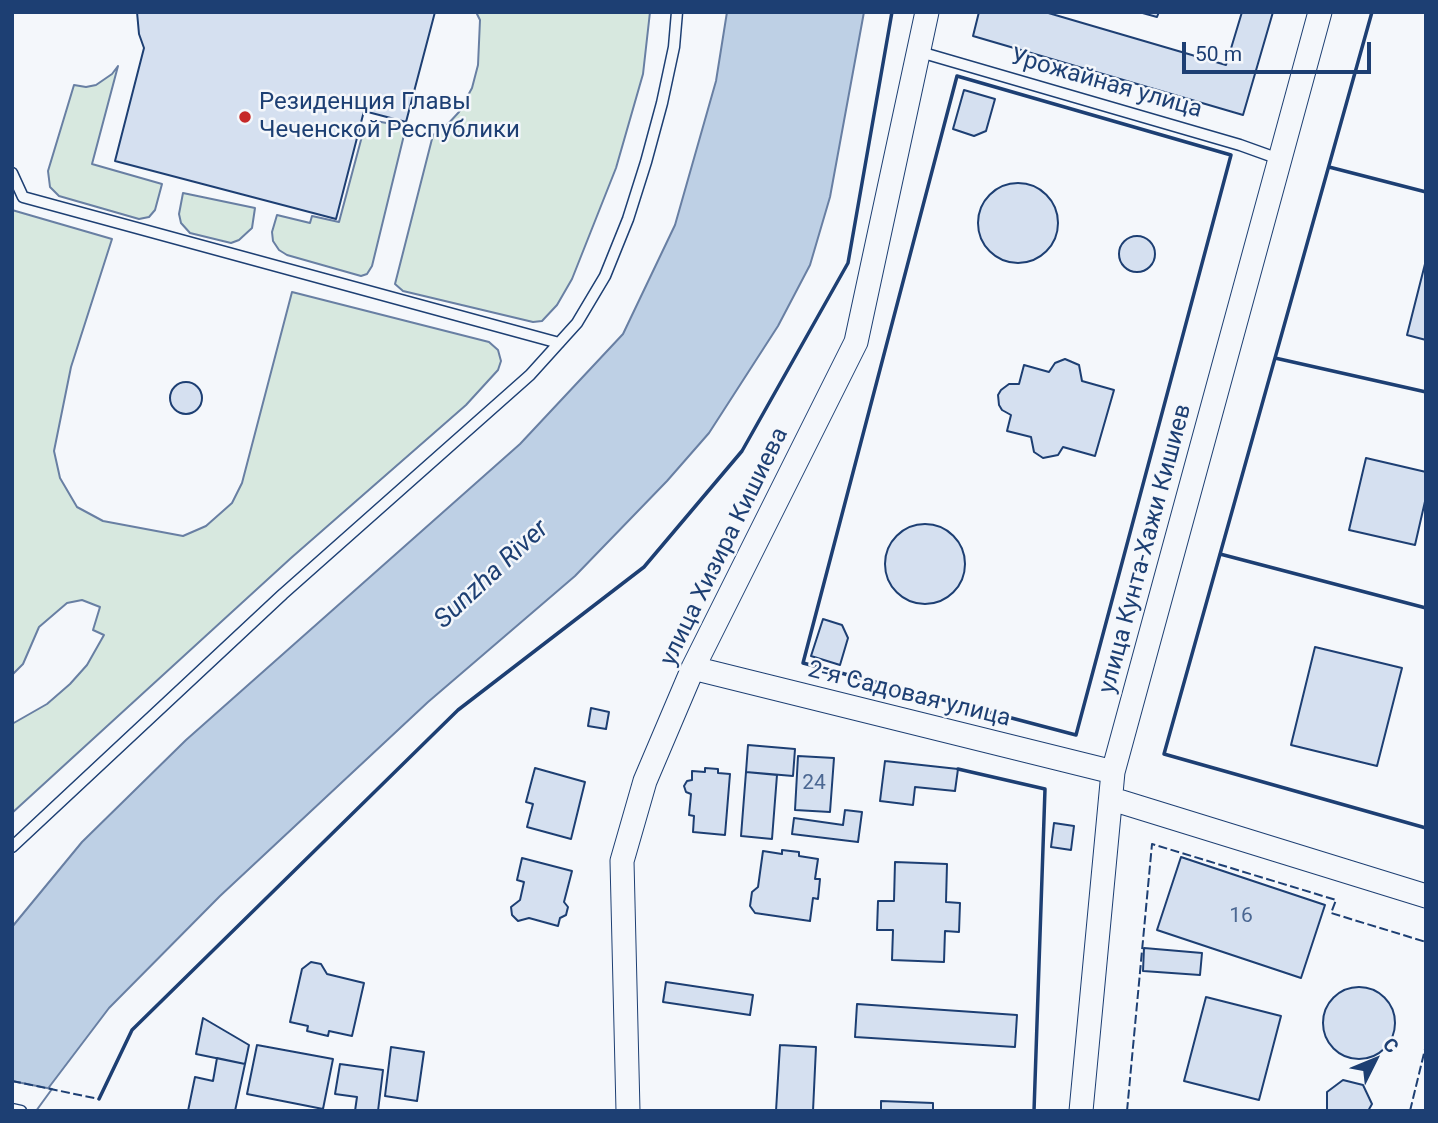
<!DOCTYPE html>
<html>
<head>
<meta charset="utf-8">
<style>
  body { margin:0 }
  #map { position:relative; width:1438px; height:1123px; overflow:hidden; background:#f4f7fb; font-family:Roboto,sans-serif }
  canvas { display:block }
  .frame { position:absolute; inset:0; border:14px solid #1d3f73; pointer-events:none }
  .north { position:absolute; left:1340px; top:1025px; width:70px; height:70px; -webkit-text-stroke:5px #f4f7fb; paint-order:stroke; rotate:47deg; font-size:19px; font-weight:700; line-height:28px; text-align:center; color:#1d3f73 }
  .north::after { content:''; display:block; margin:auto; width:24px; height:32px; background:#1d3f73; clip-path:polygon(50% 0,100% 100%,50% 72%,0 100%) }
  .scale { position:absolute; left:1182px; top:42px; width:189px; height:32px; box-sizing:border-box; border:4px solid #1d3f73; border-top:0; padding-left:9px; font-size:21px; line-height:24px; white-space:nowrap; color:#1d3f73; -webkit-text-stroke:5px #f4f7fb; paint-order:stroke }
</style>
</head>
<body>
<div id="map">
<canvas width="1438" height="1123"></canvas>
<div class="frame"></div>
<div class="north">С</div>
<div class="scale">50 m</div>
</div>
<script>
const c = document.querySelector('canvas').getContext('2d');
c.lineJoin = 'round';
function paint(path, color) { c.fillStyle = color; c.fill(path, 'evenodd'); }
const poly = rows => new Path2D(rows.map(r => 'M' + r).join(''));
function strokePath(path, color, width, dash) { c.strokeStyle = color; c.lineWidth = width; c.lineCap = dash ? 'butt' : 'round'; c.setLineDash(dash || []); c.stroke(path); }
function drawText(font, color, halo, rows, align = 'center') {
  c.font = font + ' Roboto,sans-serif'; c.lineWidth = 5; c.setLineDash([]); c.textBaseline = 'middle'; c.strokeStyle = halo; c.fillStyle = color; for (const [text, x, y, turn = 0] of rows) {
    c.save(); c.translate(x, y); c.rotate((+turn || 0) * Math.PI / 180); c.textAlign = isNaN(turn) ? turn : align; if (halo) c.strokeText(text, 0, 0); c.fillText(text, 0, 0); c.restore();
  }
}
const green = poly([
  [476,12,650,12,643,74,616,168,572,279,557,305,542,321,533,322,403,291,395,284,433,135,447,125,459,112,472,88,478,65,480,20,476,12],
  [118,66,92,164,162,184,155,210,149,217,139,219,59,196,50,187,48,171,74,85,86,87,96,85,112,74,118,66],
  [370,120,403,126,404,135,372,266,367,274,361,276,287,255,279,250,273,241,272,232,277,215,310,223,312,216,339,222,365,125,369,125,370,120],
  [183,193,255,208,252,228,239,240,231,243,190,233,181,223,179,214,183,193],
  [12,210,112,239,71,367,54,451,60,478,77,507,103,521,183,536,206,526,232,503,242,483,292,292,489,342,498,350,501,361,498,370,466,405,291,558,12,813,12,724,47,704,70,684,87,665,104,635,93,630,100,607,82,600,67,603,39,627,23,664,12,675,12,210]
]);
paint(green, '#d7e8df');
strokePath(green, '#687fa3', 2);
const water = poly([
  [727,12,864,12,830,197,810,265,778,326,709,433,667,481,575,576,428,702,220,896,109,1008,31,1111,12,1111,12,927,82,842,186,740,520,444,623,334,675,225,716,81,727,12]
]);
paint(water, '#bed0e5');
strokePath(water, '#687fa3', 2);
const pier = poly([
  [12,1081,52,1089,36,1111,12,1111,12,1081]
]);
paint(pier, '#f4f7fb');
strokePath(pier, '#687fa3', 2);
const building = poly([
  [137,12,435,12,406,122,364,111,336,219,115,161,144,48,139,34,137,12],
  [979,12,1045,12,1226,65,1242,12,1273,12,1243,115,973,36,979,12],
  [1139,12,1159,12,1157,17,1139,12],
  [964,90,995,99,986,131,974,136,953,129,964,90],
  '978 223a40 40 0 1 1 80 0a40 40 0 1 1-80 0Z',
  '1119 254a18 18 0 1 1 36 0a18 18 0 1 1-36 0Z',
  [1426,260,1426,340,1407,335,1426,260],
  [1065,359,1079,365,1082,381,1114,390,1095,456,1063,447,1058,455,1043,458,1034,452,1031,437,1007,431,1011,415,1002,410,999,405,998,395,1001,390,1009,384,1019,384,1024,365,1049,372,1055,363,1065,359],
  '170 398a16 16 0 1 1 32 0a16 16 0 1 1-32 0Z',
  [1366,458,1426,472,1426,497,1415,545,1349,530,1366,458],
  '885 564a40 40 0 1 1 80 0a40 40 0 1 1-80 0Z',
  [823,619,842,625,848,638,840,665,811,656,823,619],
  [1315,647,1402,668,1377,766,1291,745,1315,647],
  [591,708,609,712,606,729,588,726,591,708],
  [748,745,795,749,793,776,746,772,748,745],
  [798,756,834,758,830,812,795,810,798,756],
  [885,761,958,769,955,791,915,787,913,805,880,801,885,761],
  [535,768,585,782,571,839,527,827,533,804,526,802,535,768],
  [705,768,718,769,718,773,730,774,725,835,693,832,694,816,689,815,691,794,686,792,684,786,687,781,692,780,692,771,705,772,705,768],
  [746,772,777,775,772,839,741,836,746,772],
  [845,810,862,812,858,842,792,834,794,818,843,825,845,810],
  [1054,823,1074,826,1071,850,1051,847,1054,823],
  [782,850,799,852,799,856,818,859,815,879,820,879,818,899,813,898,810,921,755,913,750,906,752,892,758,887,763,851,782,854,782,850],
  [1181,857,1325,905,1301,978,1157,930,1181,857],
  [522,858,572,871,564,902,568,907,566,915,560,918,558,926,529,918,518,921,512,915,511,907,520,900,524,882,517,880,522,858],
  [895,862,947,864,946,902,960,903,959,932,945,931,944,962,892,960,893,930,877,930,878,901,894,901,895,862],
  [1144,948,1202,953,1200,975,1143,971,1144,948],
  [311,962,321,964,327,974,364,983,352,1036,329,1031,328,1036,307,1031,308,1026,290,1022,302,969,311,962],
  [666,982,753,995,750,1015,663,1002,666,982],
  '1323 1023a36 36 0 1 1 72 0a36 36 0 1 1-72 0Z',
  [1206,997,1281,1016,1259,1100,1184,1081,1206,997],
  [857,1004,1017,1015,1015,1047,855,1037,857,1004],
  [203,1018,249,1045,245,1064,196,1054,203,1018],
  [257,1045,333,1059,323,1109,247,1094,257,1045],
  [780,1045,816,1047,813,1111,776,1111,780,1045],
  [391,1047,424,1052,417,1101,385,1096,391,1047],
  [217,1058,245,1064,235,1111,188,1111,195,1077,213,1081,217,1058],
  [340,1064,383,1070,378,1111,355,1111,357,1097,335,1094,340,1064],
  [1343,1080,1363,1085,1372,1104,1368,1111,1327,1111,1327,1092,1343,1080],
  [881,1101,933,1103,933,1111,881,1111,881,1101]
]);
paint(building, '#d5e0f0');
strokePath(building, '#1d3f73', 2);
const service = poly([
  [920,52,1240,145,1279,159],
  [12,173,23,197,559,343],
  [12,847,283,594,530,375,577,323,605,276,628,219,646,162,662,103,674,47,677,12],
  [12,1109,21,1111]
]);
const minor = poly([
  [693,668,1113,772],
  [1112,799,1426,896],
  [628,1111,622,861,645,781,693,668,856,342,927,12],
  [1081,1111,1113,772,1320,12]
]);
strokePath(service, '#1d3f73', 13);
strokePath(minor, '#1d3f73', 25);
strokePath(service, '#f4f7fb', 10);
strokePath(minor, '#f4f7fb', 23);
strokePath(poly([
  [12,1081,99,1099],
  [1127,1111,1152,844,1336,900,1331,913,1426,942],
  [1410,1111,1426,1045]
]), '#1d3f73', 2, [9, 3.5]);
strokePath(poly([
  [1372,12,1164,754,1426,828],
  [957,76,1231,155,1076,735,803,663,957,76],
  [1329,167,1426,192],
  [1275,358,1426,392],
  [1220,554,1426,608],
  [958,769,1045,789,1034,1111],
  [99,1099,132,1030,458,710,644,567,742,451,848,263,892,12]
]), '#1d3f73', 3.5);
for (const [x, y, r, color] of [
  [245,117,7,"#c62828"]
]) { const dot = new Path2D(); dot.arc(x, y, r, 0, 2 * Math.PI); c.fillStyle = color; c.fill(dot); strokePath(dot, '#f4f7fb', 2.5); }
drawText('21px', '#4b6792', null, [
  ["24",814,784],
  ["16",1241,917]
]);
drawText('24px', '#1d3f73', '#f4f7fb', [
  ["Урожайная улица",1106,84,16],
  ["улица Хизира Кишиева",725,547,-64],
  ["улица Кунта-Хажи Кишиев",1146,549,-75],
  ["2-я Садовая улица",909,695,14]
]);
drawText('24px', '#1d3f73', '#f4f7fb', [
  ["Резиденция Главы",259,103],
  ["Чеченской Республики",259,131]
], 'left');
drawText('italic 26px', '#1d3f73', '#f4f7fb', [
  ["Sunzha River",492,575,-43]
]);
</script>
</body>
</html>
